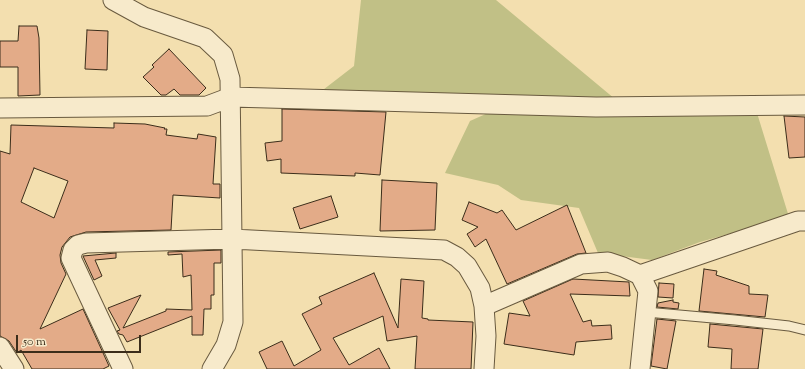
<!DOCTYPE html>
<html>
<head>
<meta charset="utf-8">
<style>
  body { margin:0 }
  #map { position:relative; width:805px; height:369px; overflow:hidden; background:#f3dfaf; font-family:"Sorts Mill Goudy",serif }
  canvas { display:block }
  .scale { position:absolute; left:16px; top:335px; width:125px; height:18px; box-sizing:border-box; border:2px solid #3b2d1a; border-top:0; padding-left:5px; font-size:12px; line-height:14px; white-space:nowrap; color:#3b2d1a; -webkit-text-stroke:3px #f7eacb; paint-order:stroke }
</style>
</head>
<body>
<div id="map">
<canvas width="805" height="369"></canvas>
<div class="scale">50 m</div>
</div>
<script>
const c = document.querySelector('canvas').getContext('2d');
c.lineJoin = 'round';
function paint(path, color) { c.fillStyle = color; c.fill(path, 'evenodd'); }
const poly = rows => new Path2D(rows.map(r => 'M' + r).join(''));
function strokePath(path, color, width, dash) { c.strokeStyle = color; c.lineWidth = width; c.lineCap = dash ? 'butt' : 'round'; c.setLineDash(dash || []); c.stroke(path); }
paint(poly([
  [361,0,496,0,615,99,319,93,354,66],
  [488,113,515,115,663,115,757,113,789,217,700,242,652,260,598,253,579,208,521,200,498,185,445,173,470,121]
]), '#c1c086');
const building = poly([
  [19,26,37,26,39,38,40,95,18,96,18,67,0,67,0,41,18,41,19,26],
  [87,30,108,31,107,70,85,69,87,30],
  [169,49,206,88,199,95,180,95,174,89,166,95,161,95,143,77,154,67,152,65,169,49],
  [282,109,386,112,380,175,355,173,355,176,281,173,281,159,267,161,265,143,282,141,282,109],
  [784,116,805,117,805,157,789,158,784,116],
  [114,123,145,124,165,128,164,129,167,129,166,135,197,139,198,134,216,137,213,184,220,184,220,198,173,195,171,230,86,232,70,237,62,247,60,255,61,263,66,274,40,329,83,309,109,366,103,369,32,369,21,350,17,353,9,341,0,336,0,151,10,154,11,125,114,128,114,123],
  [34,168,68,181,54,218,21,202,34,168],
  [382,180,437,183,435,230,380,231,382,180],
  [331,196,338,217,300,229,293,208,331,196],
  [469,202,497,213,502,210,516,230,567,205,586,253,577,254,507,284,486,239,475,247,467,234,478,227,462,220,469,202],
  [221,250,221,263,214,263,214,295,211,295,211,309,204,309,203,335,192,335,192,316,127,342,123,335,119,334,117,331,120,330,108,308,141,295,123,328,166,311,166,309,192,310,191,275,183,277,182,254,168,255,168,252,221,250],
  [116,253,116,258,95,260,102,276,94,280,83,256,116,253],
  [704,269,717,271,716,275,749,286,749,294,768,295,765,317,699,311,704,269],
  [374,273,398,328,401,279,424,281,422,318,428,319,428,320,473,322,471,369,415,369,417,336,387,341,383,316,333,338,349,365,379,348,390,369,267,369,259,352,282,341,294,366,321,350,302,314,322,304,319,297,374,273],
  [573,279,629,282,630,296,570,294,583,322,591,320,592,326,611,325,612,339,576,342,574,355,504,344,509,313,530,316,523,301,573,279],
  [659,283,674,284,673,298,658,297,659,283],
  [673,300,673,302,679,303,678,309,657,307,658,303,673,300],
  [657,319,676,321,667,369,651,366,657,319],
  [710,324,763,329,758,369,731,369,732,349,708,347,710,324]
]);
paint(building, '#e3ab88');
strokePath(building, '#3b2d1a', 1);
const service = poly([
  [646,312,735,320,789,326,805,330]
]);
const minor = poly([
  [113,0,144,17,205,38,223,55,230,79,233,322,226,345,212,369],
  [0,108,207,106,231,97,596,107,805,105],
  [640,275,798,221,805,221],
  [484,306,581,264,608,262,623,267,640,275,648,291,640,369],
  [0,347,14,369],
  [123,369,71,258,73,250,78,245,86,243,232,239,444,250,457,257,467,266,480,288,484,306,486,336,484,369]
]);
strokePath(service, '#695a3f', 11);
strokePath(minor, '#695a3f', 21);
strokePath(service, '#f7eacb', 9);
strokePath(minor, '#f7eacb', 19);
</script>
</body>
</html>
